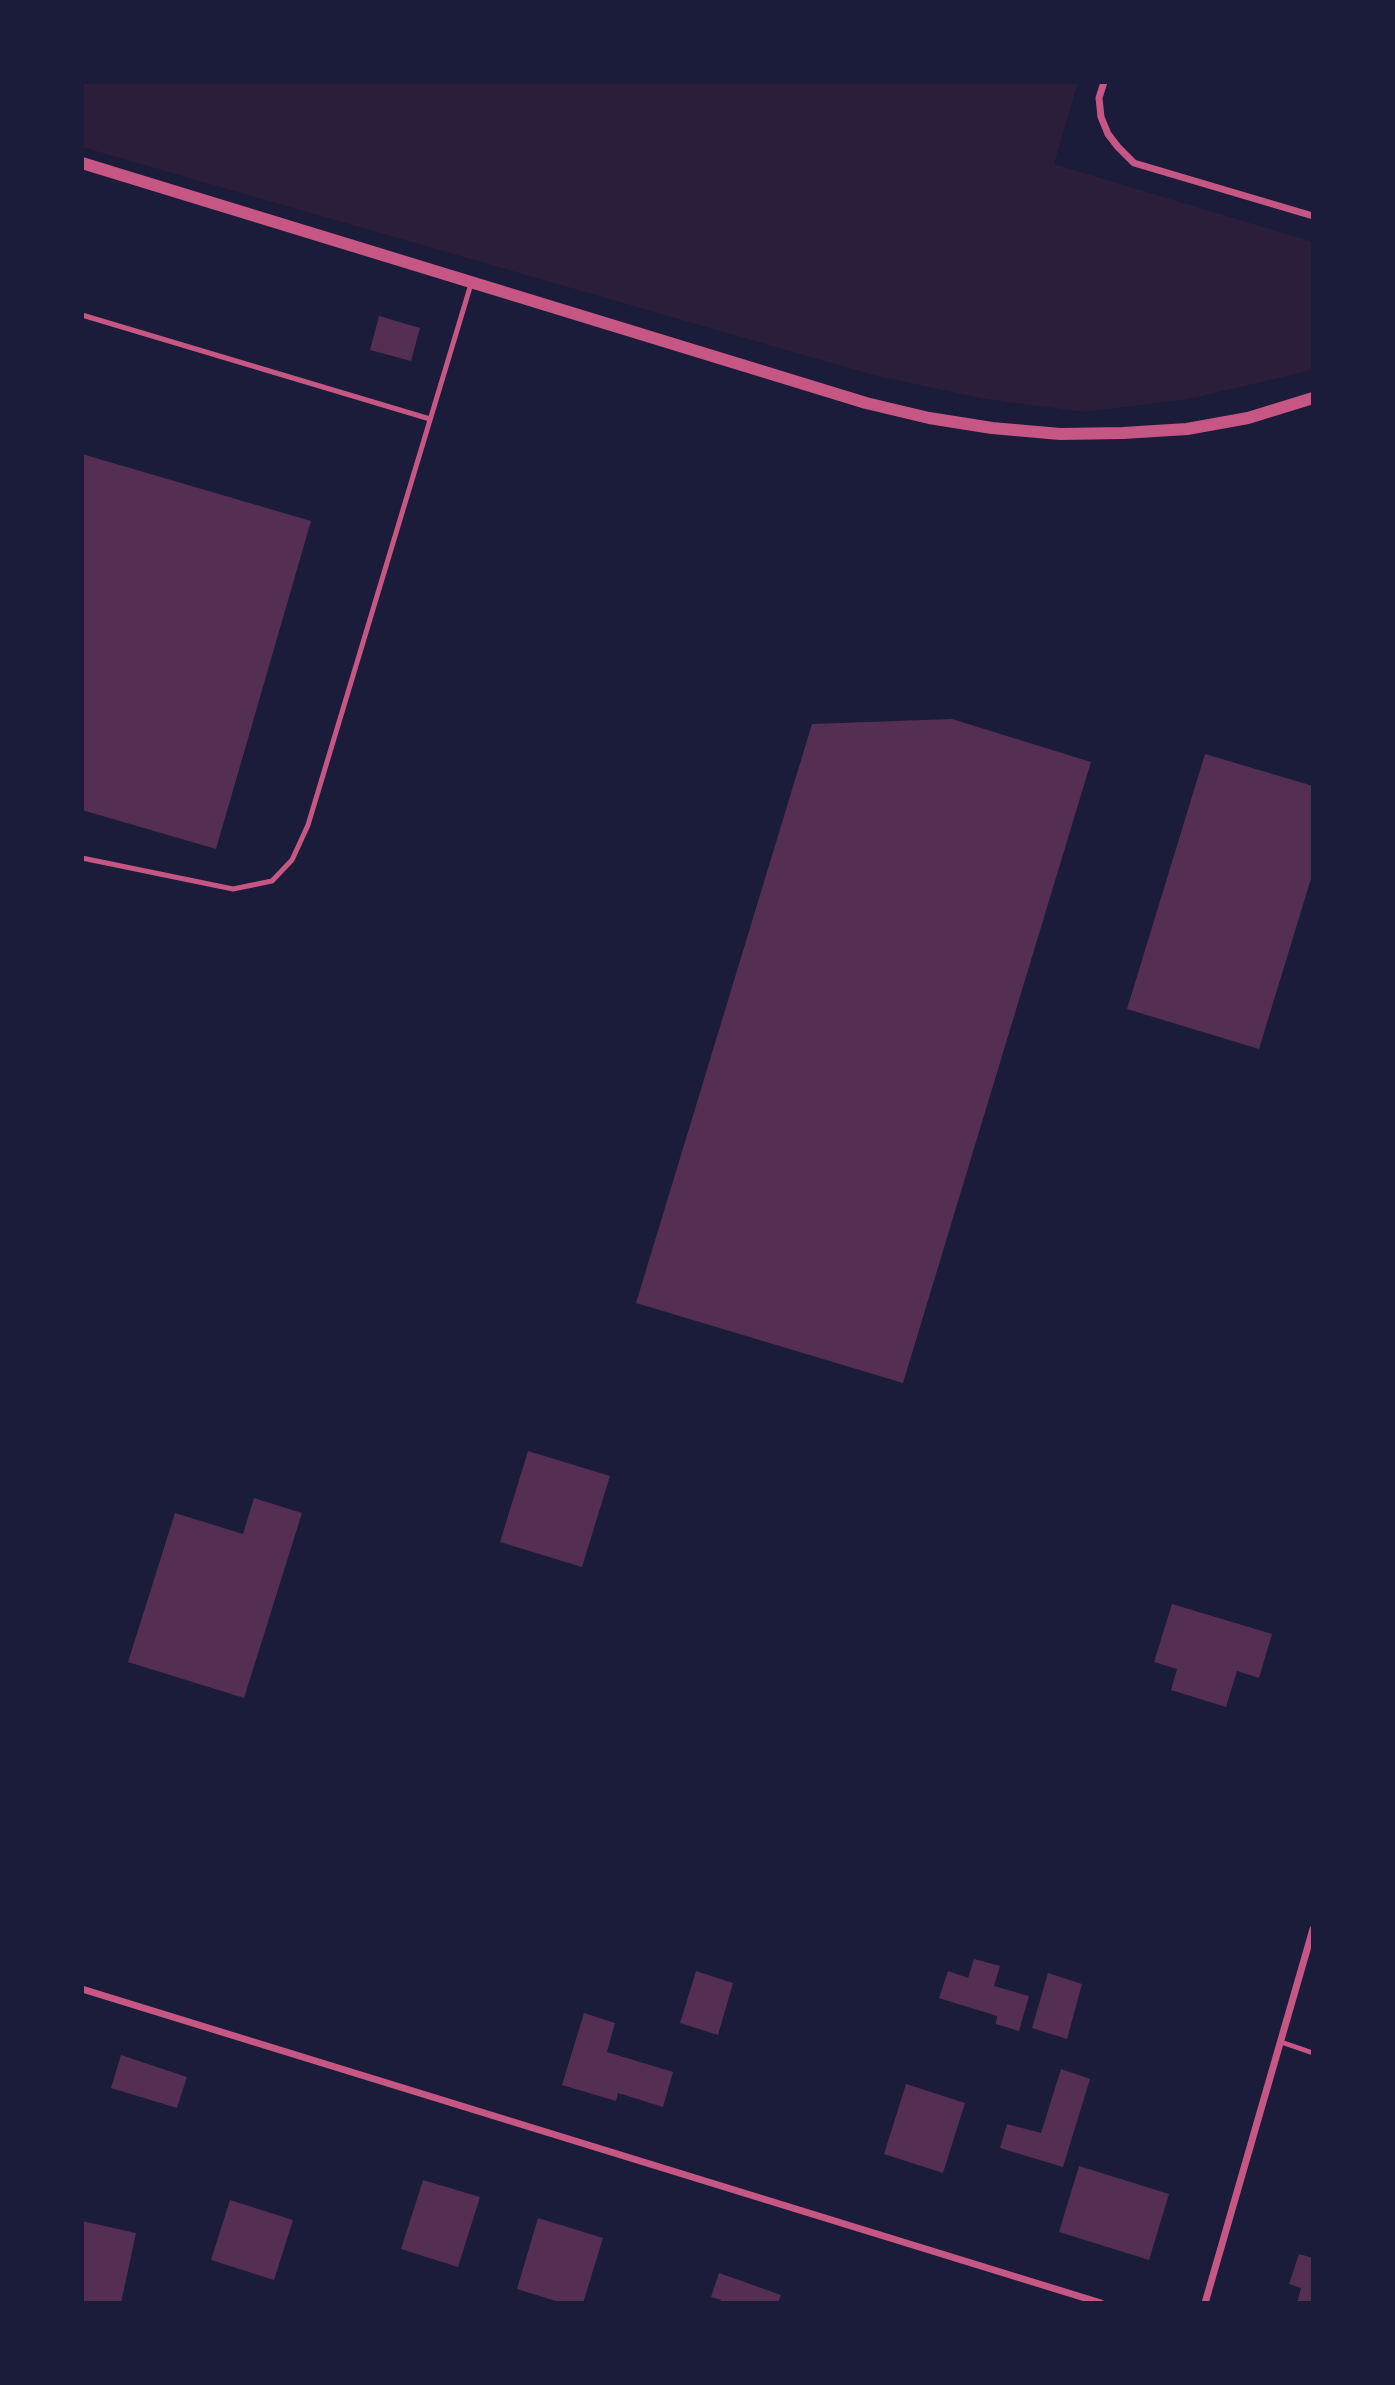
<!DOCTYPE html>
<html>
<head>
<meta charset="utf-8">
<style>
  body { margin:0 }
  #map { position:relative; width:1395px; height:2385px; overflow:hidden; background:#1b1b3a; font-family:"Sofia Sans Condensed",sans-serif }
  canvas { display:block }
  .frame { position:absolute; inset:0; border:84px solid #1b1b3a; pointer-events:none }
</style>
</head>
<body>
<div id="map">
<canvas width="1395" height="2385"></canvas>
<div class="frame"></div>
</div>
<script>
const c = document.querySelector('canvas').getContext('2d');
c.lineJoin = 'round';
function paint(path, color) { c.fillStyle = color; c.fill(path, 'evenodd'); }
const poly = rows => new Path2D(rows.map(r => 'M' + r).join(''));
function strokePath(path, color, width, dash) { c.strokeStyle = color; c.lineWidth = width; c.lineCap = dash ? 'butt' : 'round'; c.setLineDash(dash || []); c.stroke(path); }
paint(poly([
  [82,82,1078,82,1054,164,1313,242,1313,370,1188,399,1085,412,985,399,873,375,82,147]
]), '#2a1e3b');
paint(poly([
  [379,316,420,328,411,361,370,350],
  [82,454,311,521,216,849,82,810],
  [952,719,1091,762,903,1383,636,1303,812,724],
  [1205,754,1313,786,1313,872,1259,1049,1127,1009],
  [528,1451,610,1476,582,1567,500,1542],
  [254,1498,302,1513,244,1698,128,1662,175,1513,243,1534],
  [1172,1604,1272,1634,1259,1678,1237,1671,1226,1707,1171,1690,1177,1669,1154,1662],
  [974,1959,1000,1966,994,1986,1029,1996,1019,2031,996,2024,997,2016,939,1998,948,1971,968,1978],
  [696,1971,733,1983,718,2035,680,2023],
  [1048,1973,1082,1984,1067,2039,1032,2028],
  [584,2013,615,2023,607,2052,673,2072,663,2107,618,2093,616,2101,562,2085],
  [121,2055,187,2077,177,2108,111,2088],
  [1061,2069,1090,2079,1063,2167,1000,2148,1007,2124,1041,2133],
  [906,2084,965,2103,943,2173,884,2154],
  [1079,2166,1169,2194,1149,2260,1059,2232],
  [423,2180,480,2197,458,2267,401,2249],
  [230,2200,293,2220,274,2280,211,2260],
  [538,2218,603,2238,583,2303,562,2303,517,2289],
  [82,2221,136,2233,121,2303,82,2303],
  [1299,2254,1313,2258,1313,2303,1297,2303,1301,2288,1289,2284],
  [719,2273,781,2295,778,2303,720,2303,721,2300,711,2297]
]), '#542f53');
strokePath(poly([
  [82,315,430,419],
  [82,858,233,889,272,881,292,860,308,825,471,284],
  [1281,2042,1313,2053]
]), '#c65784', 5);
strokePath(poly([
  [1104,82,1099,98,1101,117,1108,134,1118,147,1134,163,1313,216],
  [82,1989,1101,2303],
  [1205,2303,1313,1929]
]), '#c65784', 7);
strokePath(poly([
  [82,163,866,403,929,418,992,428,1060,434,1123,433,1187,429,1248,418,1313,398]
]), '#c65784', 12);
</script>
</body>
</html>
